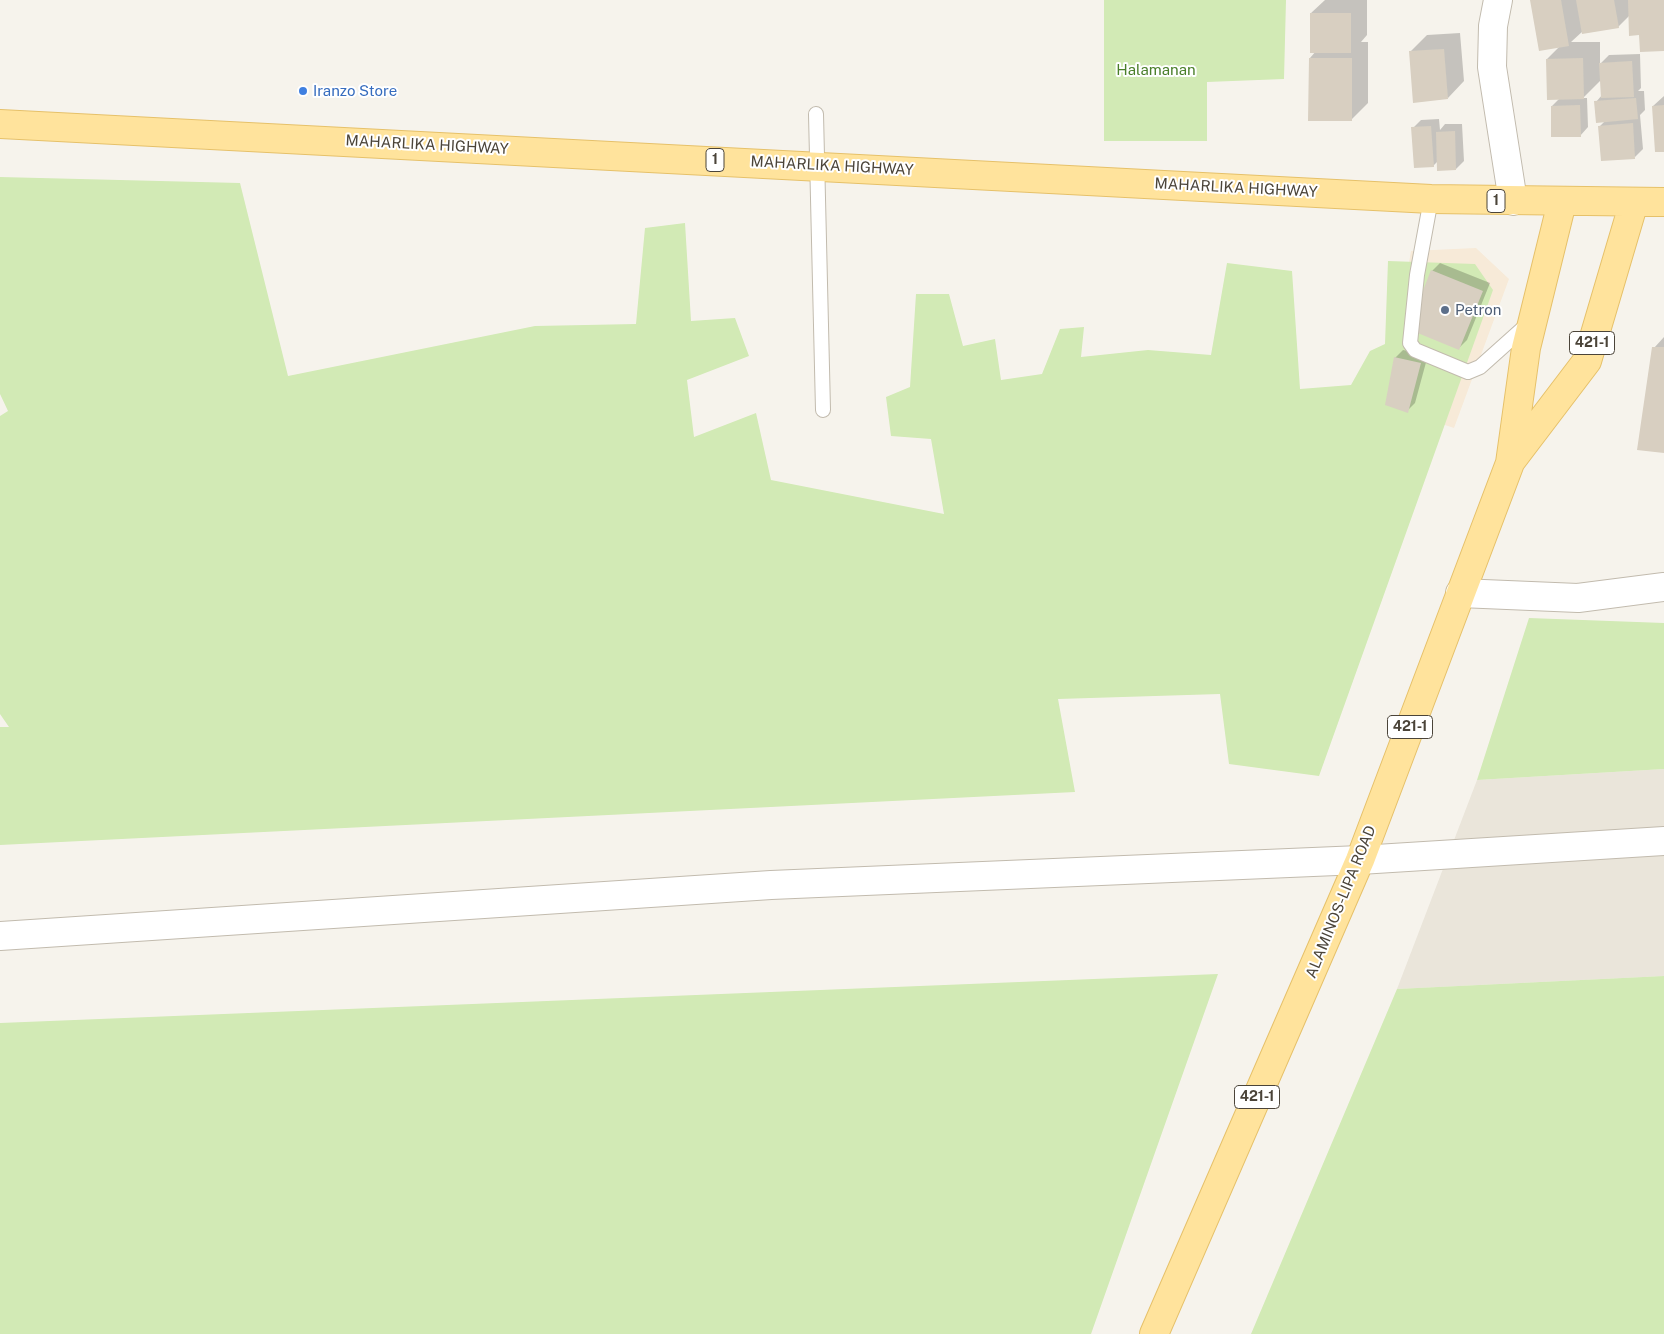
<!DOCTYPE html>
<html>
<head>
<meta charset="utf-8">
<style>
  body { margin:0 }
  canvas { display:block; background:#f6f3ec }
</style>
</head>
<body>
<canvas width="1664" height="1334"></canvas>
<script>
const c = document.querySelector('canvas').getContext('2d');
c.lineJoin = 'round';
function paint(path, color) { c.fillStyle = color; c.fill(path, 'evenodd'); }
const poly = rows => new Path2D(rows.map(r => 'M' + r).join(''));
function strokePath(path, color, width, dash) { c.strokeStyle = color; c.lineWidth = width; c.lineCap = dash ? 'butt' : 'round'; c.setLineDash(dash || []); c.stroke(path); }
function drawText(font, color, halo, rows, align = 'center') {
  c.font = font + ' "Public Sans",sans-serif'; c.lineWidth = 4; c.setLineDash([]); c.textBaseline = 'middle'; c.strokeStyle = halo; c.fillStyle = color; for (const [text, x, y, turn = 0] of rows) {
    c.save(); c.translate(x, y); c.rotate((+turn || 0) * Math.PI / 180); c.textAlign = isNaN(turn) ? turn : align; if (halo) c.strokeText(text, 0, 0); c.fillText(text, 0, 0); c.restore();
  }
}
paint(poly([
  [1664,769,1664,976,1397,989,1477,780]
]), '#eae5da');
paint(poly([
  [1476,248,1509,279,1454,428,1385,405,1411,251]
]), '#f7ead8');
paint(poly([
  [1104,0,1286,0,1284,79,1207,82,1207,141,1104,141],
  [0,177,240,183,288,376,535,326,636,324,645,228,685,223,691,321,735,318,749,356,687,380,694,437,756,413,771,480,944,514,931,439,891,436,886,397,910,387,916,294,949,294,963,346,995,339,1001,380,1042,374,1060,329,1084,327,1081,357,1148,350,1211,355,1227,263,1292,271,1300,389,1351,385,1370,351,1385,344,1388,261,1475,264,1493,290,1319,776,1229,764,1220,694,1058,699,1075,792,0,845,0,727,9,727,0,714,0,416,8,411,0,394],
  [1529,618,1664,623,1664,769,1477,780],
  [1218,974,1091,1334,0,1334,0,1023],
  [1664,976,1664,1334,1251,1334,1397,989]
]), '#d2eab5');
paint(poly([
  [1325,0,1367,0,1367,35,1361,42,1368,42,1368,103,1351,120,1310,58,1316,51,1311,13],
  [1531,0,1664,0,1664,50,1640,34,1629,16,1618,27,1583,31,1571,42,1600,42,1600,64,1609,55,1640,54,1641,88,1638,91,1644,91,1645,110,1640,115,1643,149,1635,157,1599,127,1605,121,1596,102,1602,95,1601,80,1583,98,1587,98,1588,127,1580,136,1552,106,1560,98,1547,59,1560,46],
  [1460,33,1464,81,1448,98,1410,52,1427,35],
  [1664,96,1664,151,1653,106],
  [1439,119,1440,130,1445,124,1462,124,1464,161,1456,169,1438,161,1433,166,1413,128,1421,120],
  [1440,263,1490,283,1467,340,1459,348,1432,271],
  [1664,337,1664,451,1654,348],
  [1403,350,1428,355,1415,403,1407,411,1395,358]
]), '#0003');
paint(poly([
  [1530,0,1561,0,1569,46,1539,51],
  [1576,0,1614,0,1619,28,1582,34],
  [1628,0,1664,0,1664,51,1640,52,1639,35,1629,36],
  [1310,13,1351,13,1351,53,1310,53],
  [1444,49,1448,99,1413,103,1409,51],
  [1309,58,1352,58,1352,121,1308,121],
  [1583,58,1584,99,1547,100,1546,59],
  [1632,61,1634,97,1601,98,1599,63],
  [1636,98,1638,119,1596,123,1594,101],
  [1580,105,1581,137,1551,137,1551,106],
  [1664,105,1664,152,1655,152,1652,106],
  [1633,123,1635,159,1601,161,1598,126],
  [1431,126,1434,167,1414,168,1411,127],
  [1455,131,1456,170,1437,171,1436,132],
  [1431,270,1483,291,1459,350,1408,329],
  [1652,347,1664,347,1664,453,1637,450],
  [1394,357,1421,363,1408,413,1385,405]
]), '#d8cfc1');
const service = poly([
  [816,114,823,410],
  [1431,199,1417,275,1410,343,1415,350,1468,372,1480,367,1528,324]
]);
const minor = poly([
  [1498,0,1493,26,1492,67,1513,201],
  [1460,593,1578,598,1664,587],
  [0,936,771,885,1360,860,1664,841]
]);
const primary = poly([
  [0,124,1431,199,1664,202],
  [1511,461,1587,361,1634,202],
  [1154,1334,1360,860,1510,463,1526,348,1562,202]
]);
strokePath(service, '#c2bbae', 16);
strokePath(minor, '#c2bbae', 30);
strokePath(primary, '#e6c16a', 30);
strokePath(service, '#fff', 14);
strokePath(minor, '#fff', 28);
strokePath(primary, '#ffe39c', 28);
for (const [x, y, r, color] of [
  [303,91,5,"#3f7fe0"],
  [1445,310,5,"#5c6f8a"]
]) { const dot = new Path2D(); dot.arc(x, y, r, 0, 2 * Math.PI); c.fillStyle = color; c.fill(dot); strokePath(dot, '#fff', 2); }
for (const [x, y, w] of [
  [715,160,18],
  [1496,201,18],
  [1592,343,45],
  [1410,727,45],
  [1257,1097,45]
]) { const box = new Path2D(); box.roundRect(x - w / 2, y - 11.5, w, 23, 4); c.fillStyle = '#fff'; c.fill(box); strokePath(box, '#4b4439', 1); }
drawText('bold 14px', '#4b4439', null, [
  ["1",715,160],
  ["1",1496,201],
  ["421-1",1592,343],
  ["421-1",1410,727],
  ["421-1",1257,1097]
]);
drawText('15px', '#4a7f2a', '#fff', [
  ["Halamanan",1156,70]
]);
drawText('15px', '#366cbe', '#fff', [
  ["Iranzo Store",313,91]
], 'left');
drawText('15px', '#4b4439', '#fff', [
  ["MAHARLIKA HIGHWAY",427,145,3],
  ["MAHARLIKA HIGHWAY",832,166,3],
  ["MAHARLIKA HIGHWAY",1236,188,3],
  ["ALAMINOS-LIPA ROAD",1341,902,-68]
]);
drawText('15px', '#4e5e75', '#fff', [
  ["Petron",1455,310]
], 'left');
</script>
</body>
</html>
